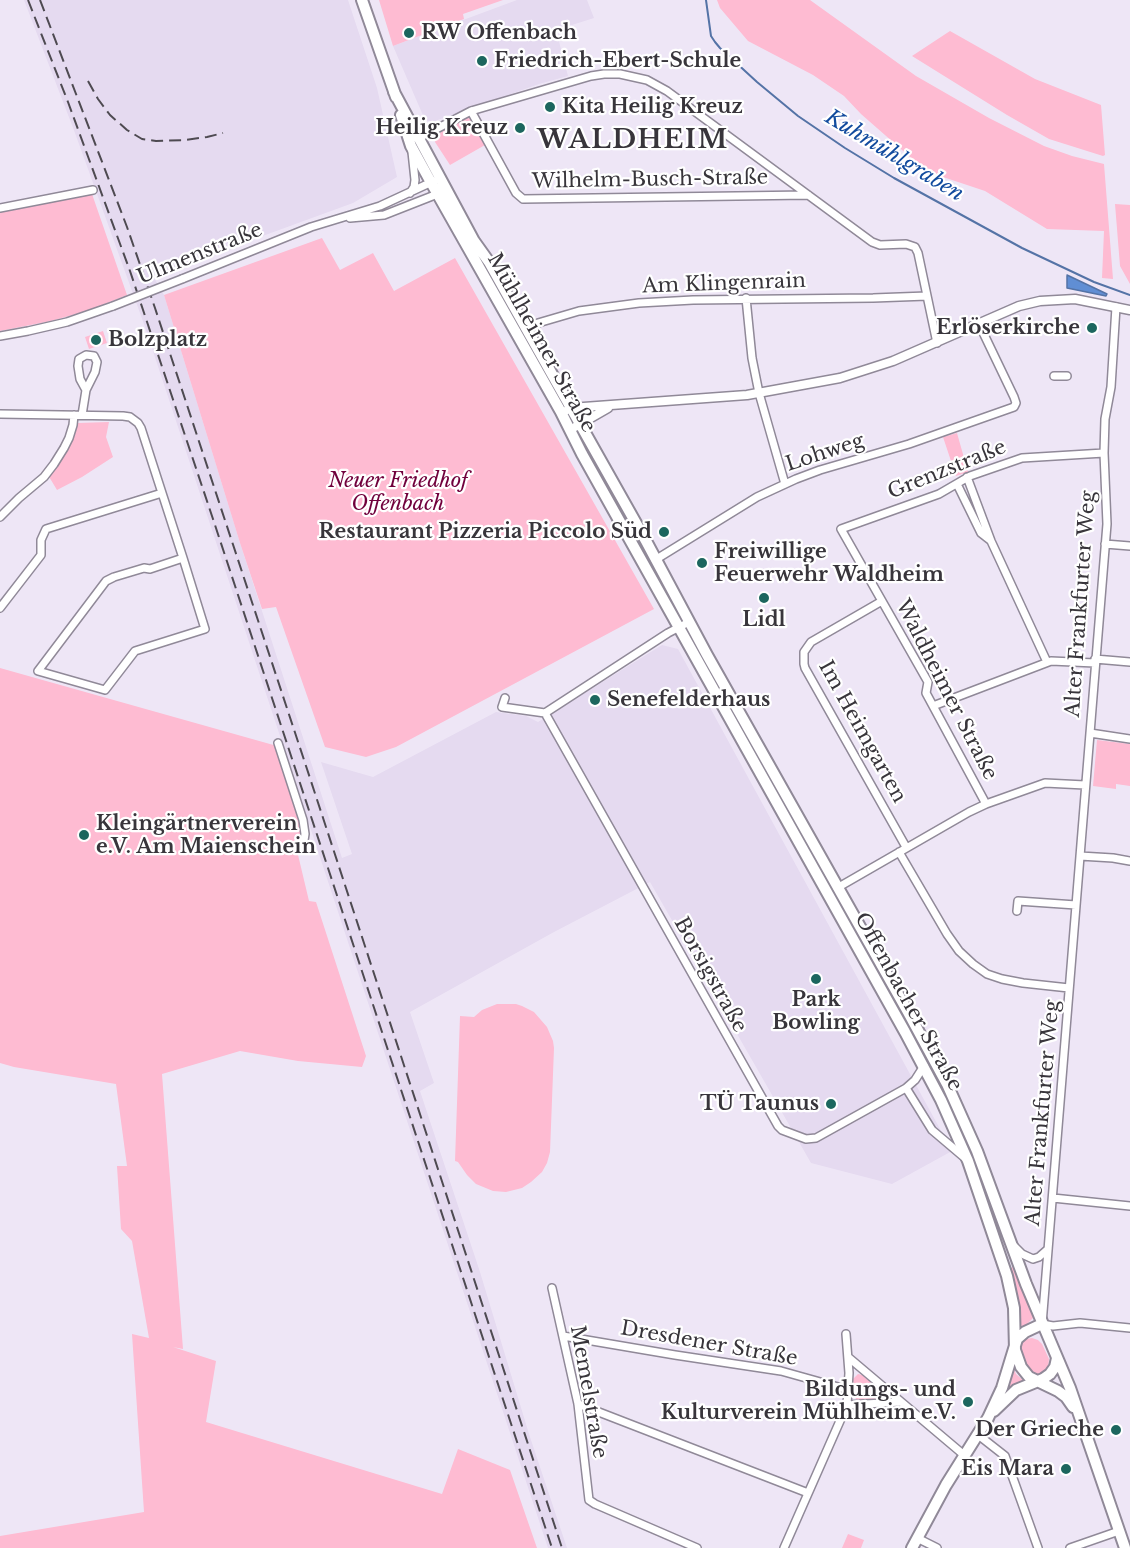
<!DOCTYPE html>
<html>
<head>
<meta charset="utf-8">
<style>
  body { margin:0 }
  canvas { display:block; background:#eee6f6 }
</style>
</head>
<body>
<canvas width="1130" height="1548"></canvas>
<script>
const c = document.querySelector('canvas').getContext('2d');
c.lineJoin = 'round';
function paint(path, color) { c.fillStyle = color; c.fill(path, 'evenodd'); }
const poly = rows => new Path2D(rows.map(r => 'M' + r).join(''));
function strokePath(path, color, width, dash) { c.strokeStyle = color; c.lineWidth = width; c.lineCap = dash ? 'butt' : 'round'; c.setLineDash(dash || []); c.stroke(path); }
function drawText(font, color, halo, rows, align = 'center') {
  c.font = font + ' "Libre Baskerville",serif'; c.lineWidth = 4.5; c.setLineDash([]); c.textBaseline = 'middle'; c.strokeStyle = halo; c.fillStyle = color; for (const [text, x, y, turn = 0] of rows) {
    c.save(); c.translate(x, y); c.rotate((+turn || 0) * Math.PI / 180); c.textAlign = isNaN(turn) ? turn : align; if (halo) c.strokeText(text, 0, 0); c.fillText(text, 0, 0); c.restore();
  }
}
paint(poly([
  [24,0,348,0,377,88,397,177,353,203,153,276,164,295,240,543,342,858,352,854,321,762,373,777,496,712,526,716,538,722,662,645,678,649,952,1151,892,1184,811,1163,650,882,554,932,410,1012,434,1083,420,1091,480,1272,529,1434,567,1548,548,1548,145,327,75,133],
  [517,0,587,0,594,18,556,30,568,76,539,84,432,122,425,120,393,46]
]), '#e5daf0');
paint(poly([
  [379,0,503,0,463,14,464,19,393,46],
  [717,0,810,0,916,76,989,118,1044,146,1072,156,1104,164,1113,279,1102,278,1104,231,1047,229,985,191,940,176,918,164,861,114,844,96,813,75,748,41,720,8],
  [950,31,1035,79,1101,105,1105,155,1103,156,1049,139,1007,115,912,56],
  [468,114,485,145,450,165,435,142,437,135],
  [92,194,127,295,90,310,51,321,0,331,0,212],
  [1115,204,1130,205,1130,284,1120,266],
  [322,238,340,270,373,253,394,291,455,258,654,609,396,747,366,757,325,747,276,607,262,609,240,543,164,295],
  [103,331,107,343,89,349,85,337],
  [109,422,106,437,113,457,82,477,57,490,48,475,64,455,78,423],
  [957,433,968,472,956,476,943,437],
  [0,668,277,746,303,829,299,836,294,838,309,901,316,902,366,1056,362,1067,298,1061,240,1051,162,1074,183,1349,173,1347,216,1361,206,1422,442,1494,458,1449,510,1470,537,1548,0,1548,0,1536,144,1512,132,1334,149,1338,132,1241,121,1229,117,1166,127,1166,116,1084,14,1067,0,1063],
  [1097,740,1130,744,1130,786,1116,784,1116,789,1093,786],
  [497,1004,516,1004,522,1006,534,1012,547,1027,553,1041,554,1048,550,1152,547,1163,542,1172,531,1182,522,1188,506,1192,493,1191,476,1184,467,1175,458,1162,455,1161,460,1016,474,1017,482,1010],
  [1013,1267,1034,1317,1020,1331,1019,1303,1011,1268],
  [1032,1338,1038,1340,1042,1344,1049,1359,1048,1368,1046,1372,1038,1376,1032,1374,1024,1366,1019,1350,1022,1342,1026,1339],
  [1013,1367,1016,1374,1025,1382,1004,1395],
  [858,1374,862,1375,880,1390,881,1395,879,1399,861,1401,856,1399,854,1395,853,1379],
  [848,1534,864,1540,861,1548,842,1548]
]), '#febbd2');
const water = poly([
  [1067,275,1107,294,1106,296,1067,288,1067,275]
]);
paint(water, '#608ed4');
strokePath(water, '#5473a6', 1.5);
strokePath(poly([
  [706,0,711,36,715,42,720,48,757,82,798,116,845,148,894,178,1022,248,1094,282,1130,295]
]), '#5473a6', 2);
const minor = poly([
  [471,111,516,193,523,199,808,195],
  [419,138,471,111,591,76,604,74,620,74,647,80,667,91,872,242,880,245,906,244,915,247,918,253,937,343],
  [410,193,414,187,415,180,412,152],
  [0,208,93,190],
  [350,218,384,215,440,193],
  [182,279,311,227,380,206,434,181],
  [746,298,752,358,759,393,785,484],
  [1116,307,1111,387,1105,419,1104,453,1107,524,1042,1324,1053,1326,1080,1323,1130,1328],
  [526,328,538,323,579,311,639,303,693,300,873,298,927,296],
  [0,336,28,331,67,322,113,306],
  [1054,376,1067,376],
  [0,414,123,416,130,417,138,423,141,428,183,558,205,629,135,651,105,690,38,671,106,581,114,577,144,568,150,569,183,558],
  [82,415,86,390,95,372,97,362,94,356,86,355,79,359,78,366,80,379,86,390],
  [967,477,991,541,1047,662],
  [957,484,981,533,990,540],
  [0,517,19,498,44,477,54,464,64,448,69,438,73,425,74,415],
  [1105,544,1130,546],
  [655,560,757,497,796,479,820,470,909,444,1014,407,1016,403,1014,397,979,324],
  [882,601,811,642,804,652,804,664,805,668,906,847],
  [0,608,41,555,41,540,46,529,162,493],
  [1095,659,1130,662],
  [505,698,502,707,545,713],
  [933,706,1051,661,1095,663],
  [545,713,778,1126,782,1130,806,1139,816,1138,906,1088,915,1080,924,1066],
  [545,713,668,633,689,622],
  [1090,733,1130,739],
  [278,743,303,820,305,834,303,847],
  [986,804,926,693,928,682,841,529,939,494,970,476,1022,458,1104,453],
  [899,852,947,934,959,951,973,964,987,974,1002,979,1023,983,1069,988],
  [1080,856,1113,858,1130,861],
  [837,888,969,812,986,804,1045,783,1085,785],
  [1017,911,1018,901,1076,905],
  [906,1088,932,1130,965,1158],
  [1053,1198,1130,1206],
  [1014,1246,1022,1254,1033,1259,1039,1257,1048,1249],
  [552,1288,578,1404,589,1500,595,1504,697,1548],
  [563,1336,675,1355,781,1371,849,1390],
  [848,1357,964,1455],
  [578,1404,808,1493],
  [847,1405,901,1402],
  [977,1434,1005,1456,1038,1548],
  [917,1538,937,1548],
  [784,1548,847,1405,849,1373,846,1334],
  [1070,1548,1119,1531]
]);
const tertiary = poly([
  [567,410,570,408,747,395,840,378,893,361,1019,306,1040,301,1075,299,1130,310],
  [575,427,608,408]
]);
const primary = poly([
  [362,0,396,97],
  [394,92,474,241,489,262,526,328,646,541,707,655,908,1012,947,1084,977,1151,1026,1284,1070,1388,1125,1548],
  [401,115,411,146,428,177,561,412,582,454,905,1032,941,1100,968,1161,1007,1276,1014,1308,1015,1350,1021,1367,1029,1377,1058,1391,1066,1397,1073,1407],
  [994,1411,1016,1390,1043,1379,1050,1374,1055,1367,1057,1358],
  [912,1548,946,1485,988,1418,1002,1388,1017,1339,1025,1332,1042,1324]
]);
strokePath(minor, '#908998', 10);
strokePath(tertiary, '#908998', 11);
strokePath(primary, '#908998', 14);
strokePath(minor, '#fff', 7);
strokePath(tertiary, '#fff', 8);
strokePath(primary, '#fff', 10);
strokePath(poly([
  [28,0,68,102,130,271,213,519,552,1548],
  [40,0,127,227,155,308,307,769,562,1548],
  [88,81,98,99,110,115,127,130,142,139,156,141,185,140,207,137,223,133]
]), '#4e4a51', 2, [12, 6]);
const minorBridge = poly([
  [113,306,182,279]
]);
strokePath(minorBridge, '#908998', 10, []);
strokePath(minorBridge, '#fff', 7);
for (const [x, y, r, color] of [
  [409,33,6,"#1c665e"],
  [482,61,6,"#1c665e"],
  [550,107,6,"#1c665e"],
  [520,128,6,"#1c665e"],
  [1092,328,6,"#1c665e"],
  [96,340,6,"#1c665e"],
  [664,532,6,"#1c665e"],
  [702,563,6,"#1c665e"],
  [764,598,6,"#1c665e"],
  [595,700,6,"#1c665e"],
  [84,835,6,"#1c665e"],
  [816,979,6,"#1c665e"],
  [831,1104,6,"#1c665e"],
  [968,1402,6,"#1c665e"],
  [1116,1430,6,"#1c665e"],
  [1066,1469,6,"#1c665e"]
]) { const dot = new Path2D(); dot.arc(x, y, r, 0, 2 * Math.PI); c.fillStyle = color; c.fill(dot); strokePath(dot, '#fff', 2); }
drawText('bold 20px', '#38353b', '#fff', [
  ["RW Offenbach",421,33],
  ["Friedrich-Ebert-Schule",494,61],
  ["Kita Heilig Kreuz",562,107],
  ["Heilig Kreuz",508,128,"right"],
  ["Erlöserkirche",1080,328,"right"],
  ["Bolzplatz",108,340],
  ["Restaurant Pizzeria Piccolo Süd",652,532,"right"],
  ["Freiwillige",714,552],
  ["Feuerwehr Waldheim",714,575],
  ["Lidl",764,620,"center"],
  ["Senefelderhaus",607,700],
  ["Kleingärtnerverein",96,824],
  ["e.V. Am Maienschein",96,847],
  ["Park",816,1000,"center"],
  ["Bowling",816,1023,"center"],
  ["TÜ Taunus",819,1104,"right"],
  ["Bildungs- und",956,1390,"right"],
  ["Kulturverein Mühlheim e.V.",956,1413,"right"],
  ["Der Grieche",1104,1430,"right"],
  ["Eis Mara",1054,1469,"right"]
], 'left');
drawText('20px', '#38353b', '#fff', [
  ["Wilhelm-Busch-Straße",650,180,-1],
  ["Ulmenstraße",200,254,-22],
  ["Am Klingenrain",724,284,-2],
  ["Mühlheimer Straße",541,343,61],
  ["Lohweg",825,453,-18],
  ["Grenzstraße",947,470,-22],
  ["Alter Frankfurter Weg",1081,604,-86],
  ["Waldheimer Straße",946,690,63],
  ["Im Heimgarten",862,732,61],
  ["Borsigstraße",710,975,61],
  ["Offenbacher Straße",908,1002,61],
  ["Alter Frankfurter Weg",1043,1113,-85],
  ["Dresdener Straße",709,1344,10],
  ["Memelstraße",588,1392,80]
]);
drawText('italic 20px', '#70003c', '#fff', [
  ["Neuer Friedhof",398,481],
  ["Offenbach",398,504]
]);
drawText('italic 21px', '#124b9e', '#fff', [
  ["Kuhmühlgraben",894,156,31]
]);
c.letterSpacing = '1.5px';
drawText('bold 26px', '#38353b', '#fff', [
  ["WALDHEIM",633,141]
]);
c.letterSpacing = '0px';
</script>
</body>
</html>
